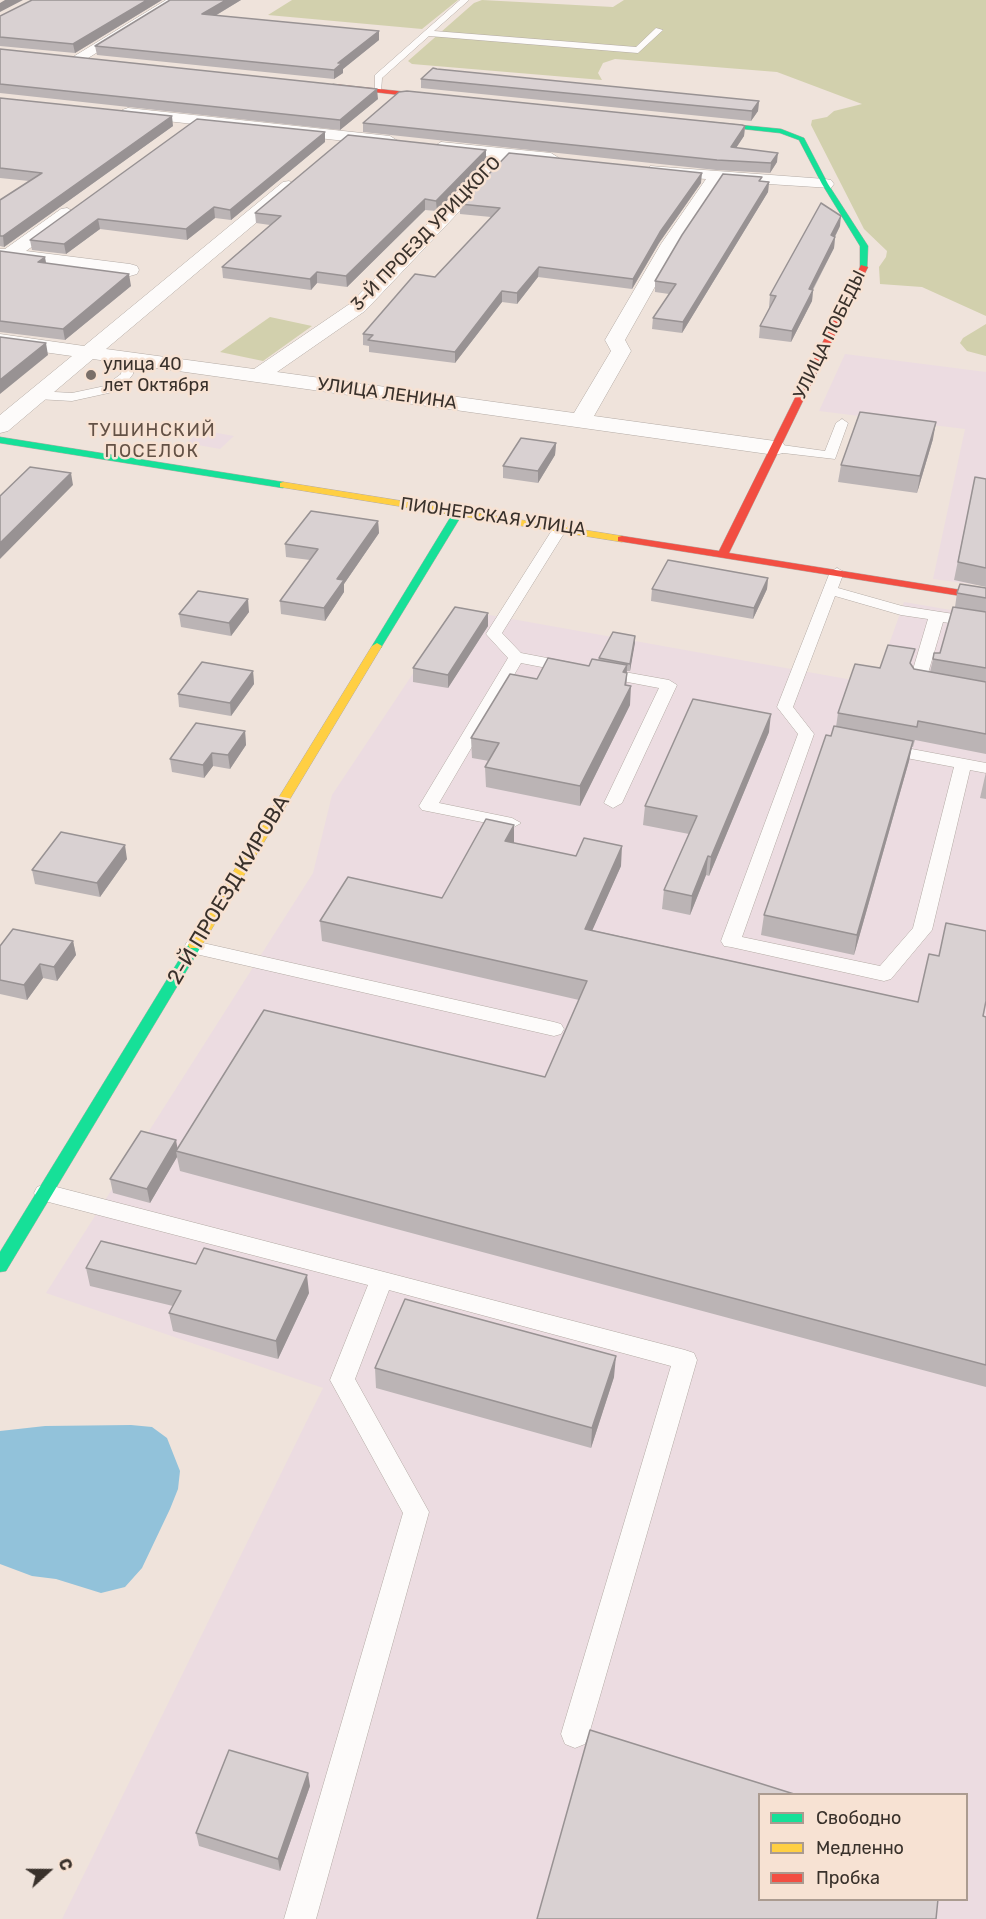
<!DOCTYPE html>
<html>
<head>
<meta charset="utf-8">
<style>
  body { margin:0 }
  #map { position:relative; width:986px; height:1919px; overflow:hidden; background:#efe3db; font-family:Rubik,sans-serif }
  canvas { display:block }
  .legend { position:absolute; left:758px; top:1793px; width:210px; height:108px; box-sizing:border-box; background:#f7e2d3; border:2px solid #ab9b90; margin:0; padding:8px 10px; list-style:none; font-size:18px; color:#39312b }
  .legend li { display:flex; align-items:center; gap:12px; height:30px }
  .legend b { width:30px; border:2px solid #ab9b90 }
  .north { position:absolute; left:18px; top:1841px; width:60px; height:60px; -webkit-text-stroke:4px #f7e2d3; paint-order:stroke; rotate:69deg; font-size:16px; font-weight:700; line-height:24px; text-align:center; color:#39312b }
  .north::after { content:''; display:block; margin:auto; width:21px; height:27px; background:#39312b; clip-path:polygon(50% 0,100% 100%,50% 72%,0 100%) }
</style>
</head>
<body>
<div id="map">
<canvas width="986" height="1919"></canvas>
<ul class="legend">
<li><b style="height:8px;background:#16e098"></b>Свободно</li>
<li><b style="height:8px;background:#ffcf43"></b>Медленно</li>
<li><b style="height:8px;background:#f24e42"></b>Пробка</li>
</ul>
<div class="north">С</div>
</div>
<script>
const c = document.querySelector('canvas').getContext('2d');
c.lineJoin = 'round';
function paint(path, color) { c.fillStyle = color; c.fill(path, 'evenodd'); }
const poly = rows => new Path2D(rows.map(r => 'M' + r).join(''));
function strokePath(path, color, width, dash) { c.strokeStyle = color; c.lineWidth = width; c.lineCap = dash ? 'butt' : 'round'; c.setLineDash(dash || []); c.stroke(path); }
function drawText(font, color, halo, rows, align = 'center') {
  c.font = font + ' Rubik,sans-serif'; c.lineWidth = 5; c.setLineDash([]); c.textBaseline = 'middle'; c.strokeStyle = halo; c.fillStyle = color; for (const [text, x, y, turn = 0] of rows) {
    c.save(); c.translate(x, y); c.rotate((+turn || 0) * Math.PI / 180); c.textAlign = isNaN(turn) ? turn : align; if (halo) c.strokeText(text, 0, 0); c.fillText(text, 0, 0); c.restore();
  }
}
paint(poly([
  [845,354,986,372,986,586,933,579,965,429,819,411],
  [201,430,234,436,220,449,187,443],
  [904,602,986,616,986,1919,62,1919,323,1388,46,1293,313,873,332,795,456,609,875,684],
  [760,1794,966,1794,966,1900,760,1900]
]), '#ecdce1');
paint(poly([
  [292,0,458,0,422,29,268,15],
  [482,0,613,7,624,0,986,0,986,316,922,287,880,284,879,267,886,257,887,251,864,229,811,125,812,120,827,117,834,111,862,104,777,72,615,59,603,63,598,73,602,80,412,64,408,61,474,3],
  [270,317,312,326,263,361,220,352],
  [986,324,986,356,967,351,960,343,963,338]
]), '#d2d0ad');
paint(poly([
  [131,1425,152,1427,167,1438,180,1471,178,1489,170,1509,142,1568,125,1587,101,1593,56,1579,32,1576,0,1564,0,1431,45,1426]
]), '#92c2da');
const lane = poly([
  [460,0,469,0,434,31,636,47,656,28,663,30,638,53,429,36,382,78,381,92,375,92,375,75,460,0],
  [129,354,135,358,133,374,124,386,113,392,72,401,37,399,31,395,37,391,72,393,105,386,121,374,123,358,129,354],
  [842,419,848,423,835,459,775,452,768,448,775,444,825,451,836,423,842,419],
  [561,523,568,527,502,633,521,653,573,663,581,668,573,673,521,663,439,803,512,818,521,823,512,828,422,810,419,806,508,658,486,634,554,527,561,523],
  [837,568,844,572,838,588,902,606,986,619,986,629,943,622,926,680,937,685,929,690,911,686,909,683,928,619,901,615,835,596,793,707,814,734,742,937,880,966,913,928,954,767,885,754,877,749,885,744,986,763,986,773,970,770,932,930,891,979,884,981,731,947,724,946,721,941,798,734,777,707,830,572,837,568],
  [602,668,669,680,677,685,622,803,613,808,604,803,659,688,596,676,594,673,602,668],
  [194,941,554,1022,561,1024,564,1029,561,1034,554,1036,187,952,184,947,187,942,194,941],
  [45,1184,685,1350,694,1353,697,1360,589,1734,585,1744,575,1748,565,1744,561,1734,671,1366,389,1290,355,1379,429,1512,316,1919,284,1919,403,1513,330,1380,368,1285,37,1199,34,1193,37,1187,45,1184]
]);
const street = poly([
  [166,0,182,0,80,63,70,63,68,60,166,0],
  [128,108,390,136,398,141,390,146,122,116,120,113,122,110,128,108],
  [441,142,551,153,559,158,551,163,509,159,365,311,277,372,574,413,611,351,605,340,661,244,706,179,656,175,648,170,650,166,825,179,831,180,834,184,831,188,722,181,679,244,625,340,631,351,594,416,775,441,783,443,786,448,783,453,775,455,93,359,8,431,0,433,0,415,72,356,0,346,0,334,84,346,283,182,289,181,298,186,295,190,106,349,254,369,351,303,492,157,435,150,433,147,441,142],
  [67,208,76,213,73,217,26,251,130,264,137,266,139,270,137,274,130,276,0,259,0,249,5,249,61,209,67,208]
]);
const fast = poly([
  [700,121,781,129,804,138,828,184,868,246,867,269,860,267,860,246,822,184,799,140,780,133,698,124,700,121],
  [0,437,283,482,288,485,283,488,0,443,0,437],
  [458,510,463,513,382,646,381,648,373,648,372,646,453,513,458,510],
  [195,941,202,945,6,1271,0,1272,0,1252,190,942,195,941]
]);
const slow = poly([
  [283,482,622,536,627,539,622,542,280,487,280,483,283,482],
  [377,643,382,646,202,945,200,948,190,948,188,945,372,646,377,643]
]);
const jam = poly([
  [333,84,443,96,446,98,443,100,331,87,333,84],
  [861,265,868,267,729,553,986,594,986,600,618,541,618,537,622,536,719,551,861,265]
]);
strokePath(lane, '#b4aba5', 1);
strokePath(street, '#b4aba5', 1);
strokePath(fast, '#b4aba5', 1);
strokePath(slow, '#b4aba5', 1);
strokePath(jam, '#b4aba5', 1);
paint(lane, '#fdfbfa');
paint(street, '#fdfbfa');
paint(fast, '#16e098');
paint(slow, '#ffcf43');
paint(jam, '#f24e42');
paint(poly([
  [162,0,75,53,0,46,0,16],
  [170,0,241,0,215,16,379,40,343,69,343,73,334,79,97,55,95,46],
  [0,49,378,99,340,130,0,93],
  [421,79,759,101,758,111,751,121,421,88],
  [0,98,173,126,4,247,0,246,0,200,29,181,0,178],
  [363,123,745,126,744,136,736,148,777,162,770,173,716,170,363,132],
  [325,142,231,220,215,218,187,240,100,229,66,254,32,250,30,240],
  [486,160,437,211,425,210,347,287,317,283,311,290,223,278,222,267,270,225,256,223,255,213],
  [761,181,769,182,768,192,682,333,652,329,653,318,669,294,655,292,655,281],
  [701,183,659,243,632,289,538,277,517,304,502,302,455,363,369,352,369,346,363,345,363,334,435,277,491,217,460,214,460,204],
  [840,226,835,237,834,248,813,290,812,301,791,342,759,338,760,326,770,307,769,307,770,295],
  [0,251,46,263,131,286,65,340,0,332],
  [933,439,917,493,838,482,841,465],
  [556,443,555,455,538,483,503,478,503,466],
  [975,477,986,479,986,587,954,580],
  [378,521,379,533,344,584,344,592,325,621,281,614,280,601,310,560,286,557,285,544],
  [768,578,767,589,753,619,651,601,652,589],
  [986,588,986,754,915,740,913,747,912,747,909,761,854,955,761,935,764,915,831,736,836,727,838,713,912,665,914,669,930,672,933,659,940,653,955,607,957,593],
  [249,612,231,636,181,627,179,614],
  [488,613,488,626,448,688,413,682,413,668],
  [635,636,630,671,627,671,626,685,630,705,580,806,486,787,485,767,489,761,472,758,471,738,537,679,589,666,598,660,599,658],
  [253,671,254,684,231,716,179,707,178,694],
  [245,731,246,745,230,769,213,766,204,778,172,772,170,759],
  [769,732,709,876,706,875,690,915,662,909,664,890,689,834,643,825,645,806],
  [986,772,986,799,980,798],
  [514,843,621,866,592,930,986,1017,986,1387,180,1171,177,1157,150,1203,113,1193,110,1179,178,1148,545,1077,579,1000,322,941,320,921,442,898],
  [127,859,100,897,35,884,32,870],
  [73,941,76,955,57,981,43,978,27,1000,0,994,0,946],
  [196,1264,309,1293,278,1359,173,1331,169,1313,173,1306,90,1286,86,1268],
  [375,1368,614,1377,591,1448,376,1388],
  [310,1786,280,1871,199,1846,196,1833]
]), '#bbb4b5');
paint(poly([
  [5,0,23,0,0,12,0,3],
  [147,0,162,0,75,53,73,44],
  [226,0,241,0,203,23,202,14],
  [379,31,379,40,343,69,343,73,334,79,334,70,338,63],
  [377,89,378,99,340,130,340,120],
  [759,101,758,111,751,121,752,111],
  [172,116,173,126,4,247,3,236],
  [745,126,744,136,730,157,731,147],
  [325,132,325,142,231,220,230,210],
  [486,150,486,160,437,211,436,201],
  [778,153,777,162,770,173,771,163],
  [702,173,701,183,659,243,632,289,633,279,660,232],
  [769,182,768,192,682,333,683,322],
  [425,199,425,210,347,287,346,276],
  [214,207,215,218,187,240,186,229],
  [841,216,840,226,830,246,831,235],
  [98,219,100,229,66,254,64,244],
  [835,237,834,248,807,300,809,289],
  [45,257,47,268,38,262],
  [539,267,538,277,517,304,517,293],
  [317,272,317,283,311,290,310,279],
  [129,274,131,286,65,340,63,329],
  [813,290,812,301,791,342,792,331],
  [502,291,502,302,455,363,455,352],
  [46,343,48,355,0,394,0,380],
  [936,422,933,439,917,493,920,476],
  [556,443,555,455,538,483,538,471],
  [71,473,73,485,0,559,0,543],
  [378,521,379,533,344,584,344,592,325,621,324,608,337,579],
  [768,578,767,589,753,619,754,608],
  [248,599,249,612,231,636,229,623],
  [488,613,488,626,448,688,448,675],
  [635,636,635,643,630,671,630,664],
  [627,665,626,692,631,686,630,705,580,806,580,786,623,672],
  [253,671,254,684,231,716,230,703],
  [771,714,769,732,709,876,711,857],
  [245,731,246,745,230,769,228,755],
  [913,741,909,761,854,955,857,935],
  [212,753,213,766,204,778,203,765],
  [514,825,514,845,505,841],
  [125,845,127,859,100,897,97,883],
  [622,846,621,866,584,949,585,929],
  [708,856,706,875,690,915,692,896],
  [73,941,76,955,57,981,54,967],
  [40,964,43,978,27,1000,24,985],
  [176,1140,178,1151,176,1151,177,1157,150,1203,147,1189],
  [307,1275,309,1293,278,1359,276,1341],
  [616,1356,614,1377,591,1448,592,1428],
  [308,1773,310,1786,280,1871,278,1859]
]), '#989293');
const building = poly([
  [32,0,147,0,73,44,0,37,0,16,32,0],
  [170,0,226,0,202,14,379,31,338,63,342,63,334,70,95,46,170,0],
  [0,49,377,89,340,120,0,84,0,49],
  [433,68,437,69,759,101,752,111,421,79,433,68],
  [407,91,742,125,745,126,731,147,778,153,771,163,717,160,363,123,399,92,407,91],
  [0,98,172,116,3,236,0,236,0,200,42,173,0,168,0,98],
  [197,119,325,132,230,210,214,207,186,229,98,219,64,244,30,240,197,119],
  [348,135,486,150,436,201,425,199,346,276,317,272,310,279,222,267,281,216,255,213,348,135],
  [509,153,702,173,660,232,633,279,539,267,517,293,502,291,455,352,368,340,373,335,363,334,415,274,435,277,500,208,460,204,509,153],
  [723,174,762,177,759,181,769,182,683,322,653,318,676,284,655,281,682,235,723,174],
  [821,203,841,216,831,235,835,237,809,289,813,290,792,331,760,326,776,296,770,295,821,203],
  [0,251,45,257,38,262,129,274,63,329,0,321,0,251],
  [0,337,46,343,0,380,0,337],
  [860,412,936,422,920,476,841,465,860,412],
  [521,438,556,443,538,471,503,466,521,438],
  [30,467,71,473,0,543,0,496,30,467],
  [975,477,986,479,986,568,958,562,975,477],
  [311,511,378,521,337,579,344,580,324,608,280,601,318,549,285,544,311,511],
  [668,560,768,578,754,608,652,589,668,560],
  [960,584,986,588,986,598,957,593,960,584],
  [198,591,248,599,229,623,179,614,198,591],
  [455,607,488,613,448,675,413,668,455,607],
  [953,607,986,612,986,668,933,659,934,653,940,653,953,607],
  [613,632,635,636,630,664,599,658,613,632],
  [888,645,915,649,910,663,914,669,986,682,986,734,918,721,917,727,838,713,855,664,880,668,888,645],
  [548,658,589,666,592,659,627,665,623,672,627,673,625,685,631,686,580,786,485,767,499,743,471,738,510,674,537,679,548,658],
  [202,662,253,671,230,703,178,694,202,662],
  [693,699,771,714,711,857,708,856,692,896,664,890,697,816,645,806,693,699],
  [196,723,245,731,228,755,212,753,203,765,170,759,196,723],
  [834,726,913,741,857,935,764,915,826,735,831,736,834,726],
  [486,819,514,825,505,841,576,856,584,838,622,846,585,929,918,1002,929,954,939,956,946,923,986,931,986,1001,983,1016,986,1017,986,1365,176,1151,264,1010,545,1077,587,981,320,921,348,877,442,898,486,819],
  [61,832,125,845,97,883,32,870,61,832],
  [13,929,73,941,54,967,40,964,24,985,0,980,0,946,13,929],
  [141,1131,176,1140,147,1189,110,1179,141,1131],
  [101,1241,196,1264,204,1248,307,1275,276,1341,169,1313,181,1291,86,1268,101,1241],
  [405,1299,616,1356,592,1428,375,1368,405,1299],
  [590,1730,794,1794,759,1794,759,1899,938,1899,936,1919,537,1919,590,1730],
  [229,1750,308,1773,278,1859,196,1833,229,1750]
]);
paint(building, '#d9d1d2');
strokePath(building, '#989293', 1.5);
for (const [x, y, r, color] of [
  [91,375,6,"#796f69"]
]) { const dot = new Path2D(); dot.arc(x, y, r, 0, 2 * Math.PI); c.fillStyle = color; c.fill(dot); strokePath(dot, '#f7e2d3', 2); }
drawText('18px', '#39312b', '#f7e2d3', [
  ["3-Й ПРОЕЗД УРИЦКОГО",426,234,-46],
  ["УЛИЦА ПОБЕДЫ",830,335,-64],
  ["УЛИЦА ЛЕНИНА",387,394,8],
  ["ПИОНЕРСКАЯ УЛИЦА",493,517,8]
]);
drawText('18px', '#39312b', '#f7e2d3', [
  ["улица 40",103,365],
  ["лет Октября",103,386]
], 'left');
c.letterSpacing = '1.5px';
drawText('18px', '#645246', '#f7e2d3', [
  ["ТУШИНСКИЙ",152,431],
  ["ПОСЕЛОК",152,452]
]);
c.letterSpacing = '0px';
drawText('21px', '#39312b', '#f7e2d3', [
  ["2-Й ПРОЕЗД КИРОВА",229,890,-59]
]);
</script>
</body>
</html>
